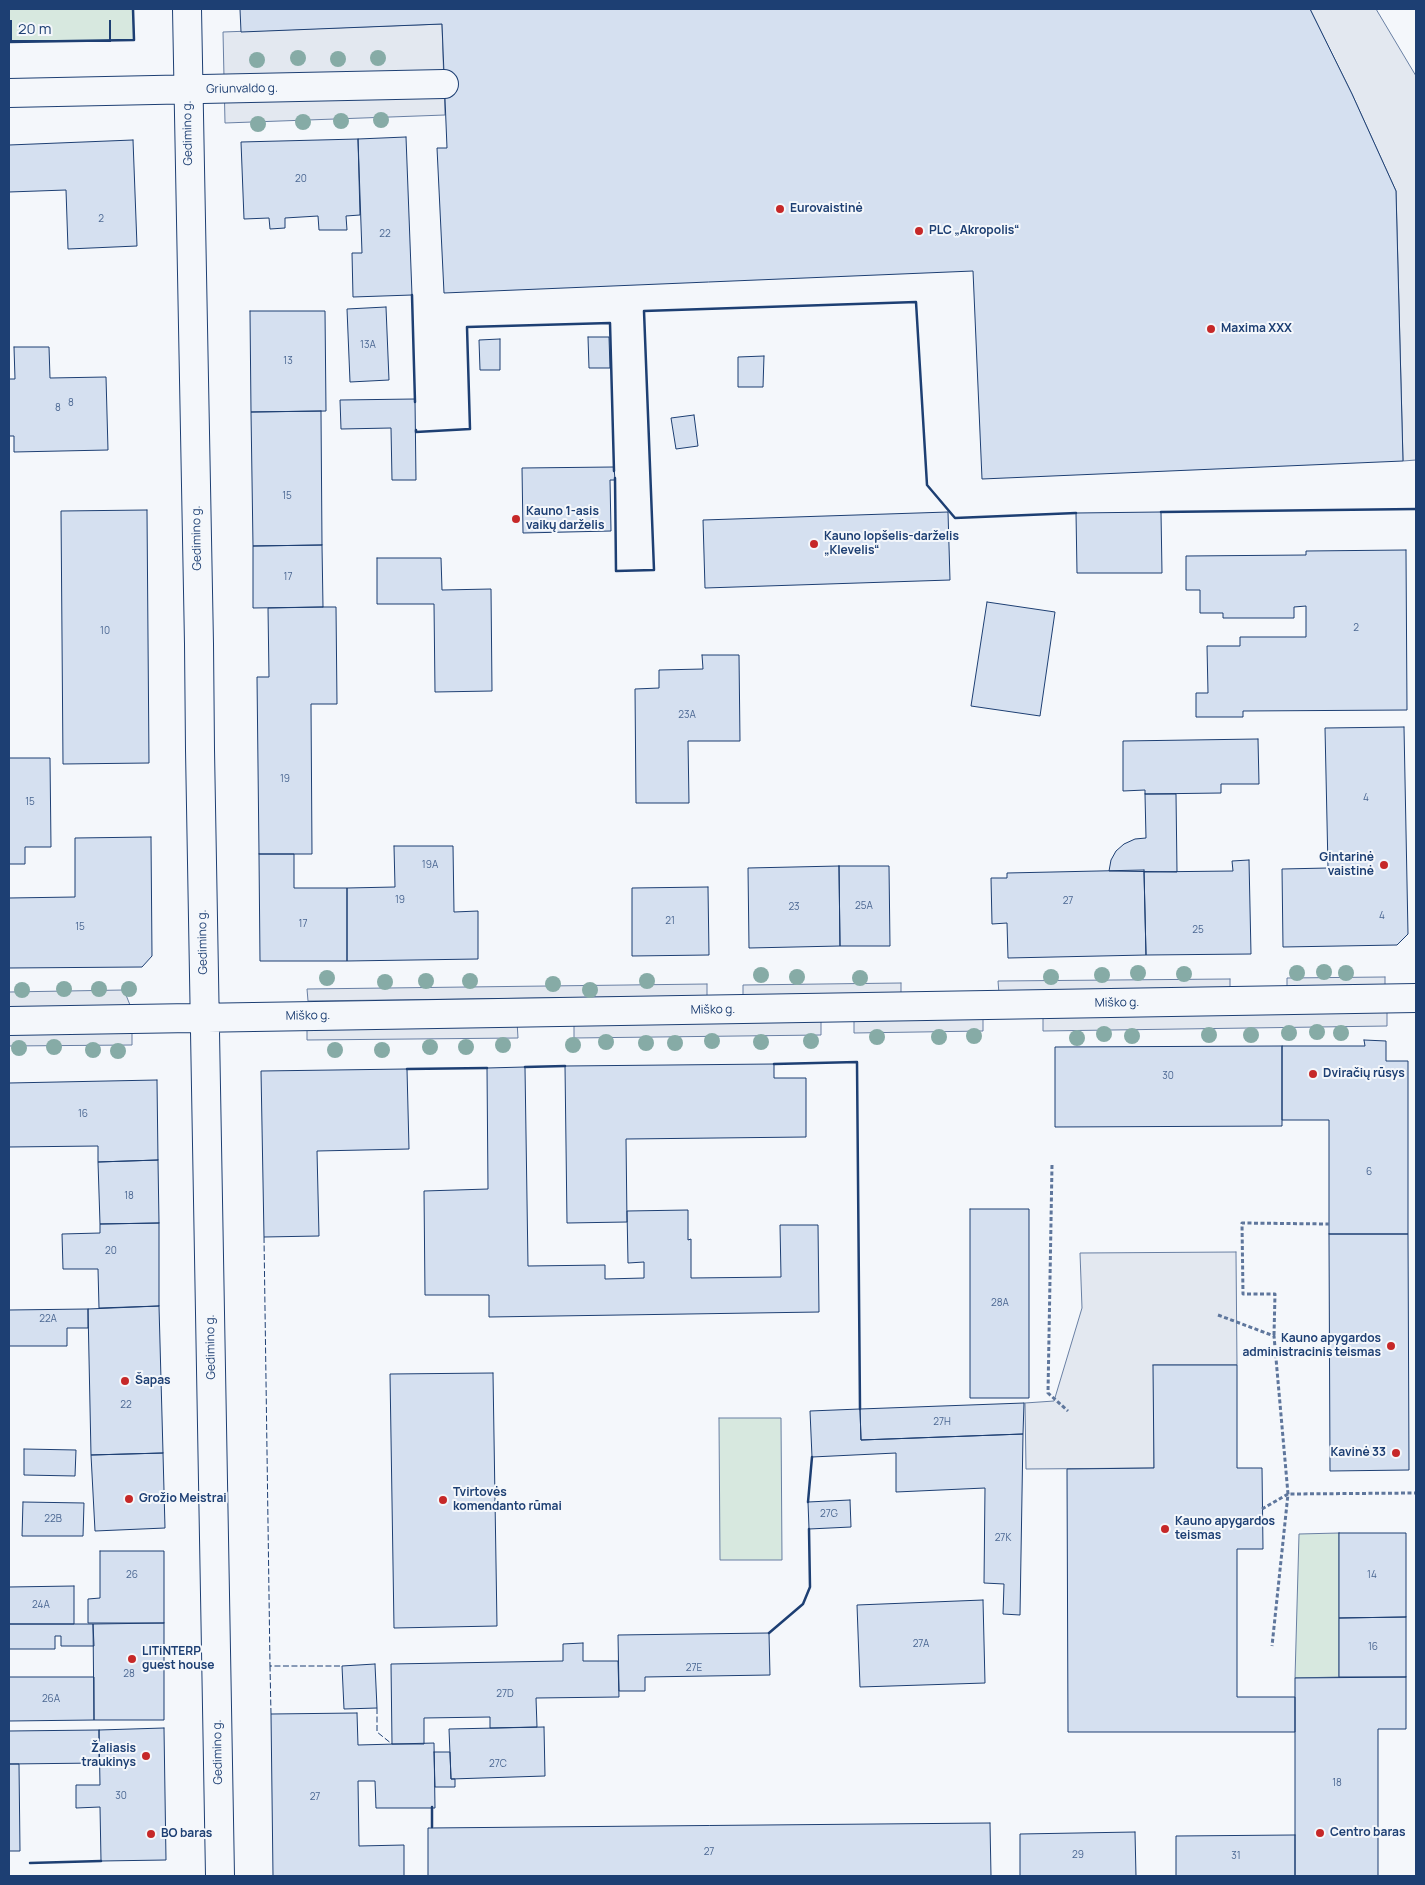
<!DOCTYPE html>
<html>
<head>
<meta charset="utf-8">
<style>
  body { margin:0 }
  #map { position:relative; width:1425px; height:1885px; overflow:hidden; background:#f4f7fb; font-family:Manrope,sans-serif }
  canvas { display:block }
  .frame { position:absolute; inset:0; border:10px solid #1d3f73; pointer-events:none }
  .scale { position:absolute; left:10px; top:20px; width:101px; height:22px; box-sizing:border-box; border:2px solid #1d3f73; border-top:0; padding-left:6px; font-size:15px; line-height:18px; white-space:nowrap; color:#1d3f73; -webkit-text-stroke:4px #f4f7fb; paint-order:stroke }
</style>
</head>
<body>
<div id="map">
<canvas width="1425" height="1885"></canvas>
<div class="frame"></div>
<div class="scale">20 m</div>
</div>
<script>
const c = document.querySelector('canvas').getContext('2d');
c.lineJoin = 'round';
function paint(path, color) { c.fillStyle = color; c.fill(path, 'evenodd'); }
const poly = rows => new Path2D(rows.map(r => 'M' + r).join(''));
function strokePath(path, color, width, dash) { c.strokeStyle = color; c.lineWidth = width; c.lineCap = dash ? 'butt' : 'round'; c.setLineDash(dash || []); c.stroke(path); }
function drawText(font, color, halo, rows, align = 'center') {
  c.font = font + ' Manrope,sans-serif'; c.lineWidth = 4; c.setLineDash([]); c.textBaseline = 'middle'; c.strokeStyle = halo; c.fillStyle = color; for (const [text, x, y, turn = 0] of rows) {
    c.save(); c.translate(x, y); c.rotate((+turn || 0) * Math.PI / 180); c.textAlign = isNaN(turn) ? turn : align; if (halo) c.strokeText(text, 0, 0); c.fillText(text, 0, 0); c.restore();
  }
}
const green = poly([
  [9,9,133,9,134,40,9,42,9,9],
  [719,1418,781,1418,782,1560,720,1560,719,1418],
  [1339,1533,1339,1677,1295,1678,1299,1534,1339,1533]
]);
paint(green, '#d7e8df');
strokePath(green, '#687fa3', 1);
const parking = poly([
  [1310,9,1376,9,1416,76,1416,460,1403,461,1396,191,1352,94,1310,9],
  [442,24,445,115,225,123,223,32,442,24],
  [1385,977,1385,989,1287,991,1287,978,1385,977],
  [1230,979,1230,991,999,994,998,981,1230,979],
  [901,983,901,993,743,995,743,985,901,983],
  [707,984,707,996,308,1001,307,989,707,984],
  [124,990,132,1010,9,1012,9,992,124,990],
  [1387,1010,1387,1026,1043,1031,1043,1014,1387,1010],
  [983,1015,983,1031,854,1033,854,1016,983,1015],
  [821,1016,821,1035,574,1038,574,1019,821,1016],
  [517,1021,518,1038,307,1040,307,1023,517,1021],
  [132,1032,132,1045,9,1046,9,1033,132,1032],
  [1236,1252,1237,1365,1154,1365,1154,1468,1026,1469,1025,1403,1054,1401,1082,1308,1080,1253,1236,1252]
]);
paint(parking, '#e3e8f0');
strokePath(parking, '#687fa3', 1);
const building = poly([
  [240,9,1310,9,1352,94,1396,191,1403,461,982,479,973,271,444,293,437,148,447,148,442,24,241,32,240,9],
  [406,137,412,295,353,297,352,253,362,253,358,139,406,137],
  [358,139,360,215,346,216,347,230,319,230,318,216,285,218,285,228,270,229,269,218,244,219,241,142,358,139],
  [133,140,137,246,68,249,66,190,9,192,9,145,133,140],
  [386,307,389,380,350,382,347,309,386,307],
  [250,311,325,311,326,411,251,412,250,311],
  [588,337,609,337,610,368,589,368,588,337],
  [500,339,500,370,480,370,479,340,500,339],
  [14,347,49,347,50,378,106,377,108,450,14,452,14,436,9,436,9,379,15,379,14,347],
  [764,356,763,387,738,387,738,357,764,356],
  [415,399,416,480,392,480,391,428,341,429,340,400,415,399],
  [321,411,322,545,253,546,251,412,321,411],
  [694,415,698,446,676,449,671,418,694,415],
  [614,467,615,480,610,480,611,531,523,533,522,468,614,467],
  [147,510,149,763,63,764,61,511,147,510],
  [948,512,950,580,705,588,703,520,948,512],
  [1161,512,1162,573,1077,573,1076,513,1161,512],
  [322,545,323,607,253,608,253,546,322,545],
  [1406,550,1407,710,1243,711,1243,717,1196,717,1196,693,1208,693,1207,646,1240,646,1240,637,1306,637,1306,606,1294,607,1294,618,1223,618,1223,613,1200,613,1200,590,1186,590,1186,556,1306,555,1306,551,1406,550],
  [377,558,441,558,442,590,491,589,492,691,435,692,434,604,377,604,377,558],
  [987,602,1055,612,1040,716,971,706,987,602],
  [323,607,336,607,337,704,311,704,312,854,259,854,257,677,269,677,268,608,323,607],
  [702,655,739,655,740,741,688,741,689,803,636,803,635,689,659,688,659,670,703,669,702,655],
  [1404,727,1408,934,1397,945,1283,947,1282,869,1328,868,1325,728,1404,727],
  [1258,739,1259,784,1221,784,1221,793,1145,794,1145,790,1123,791,1123,741,1258,739],
  [9,758,50,758,51,847,25,847,25,864,9,864,9,758],
  [1145,794,1176,794,1177,872,1109,871,1111,860,1116,851,1124,844,1135,839,1146,838,1145,794],
  [151,837,152,956,142,967,9,968,9,898,75,897,75,838,151,837],
  [394,846,453,846,454,912,478,911,478,959,347,961,347,888,395,887,394,846],
  [259,854,294,854,294,888,347,888,347,961,260,961,259,854],
  [1249,860,1251,954,1146,955,1144,872,1233,871,1232,861,1249,860],
  [839,866,840,946,749,948,748,868,839,866],
  [839,866,889,866,890,946,840,946,839,866],
  [1144,870,1146,955,1008,958,1007,923,992,924,991,878,1007,878,1007,873,1144,870],
  [708,887,709,955,632,956,632,888,708,887],
  [1364,1040,1386,1041,1386,1061,1408,1061,1408,1234,1329,1234,1329,1120,1282,1120,1282,1046,1365,1046,1364,1040],
  [1282,1046,1282,1126,1055,1127,1055,1047,1282,1046],
  [774,1064,774,1078,806,1078,806,1137,626,1139,627,1222,567,1223,565,1066,774,1064],
  [525,1067,528,1266,605,1265,605,1279,644,1278,644,1262,628,1263,627,1211,688,1210,688,1240,691,1239,691,1278,781,1277,780,1225,818,1225,819,1312,489,1317,489,1295,425,1295,424,1191,488,1189,487,1068,525,1067],
  [407,1069,409,1149,317,1151,319,1236,264,1237,261,1071,407,1069],
  [157,1080,158,1160,98,1162,98,1146,9,1147,9,1083,157,1080],
  [158,1160,159,1223,100,1224,98,1162,158,1160],
  [970,1209,1029,1209,1029,1398,970,1398,970,1209],
  [159,1223,159,1306,99,1308,98,1269,63,1269,62,1234,100,1233,100,1224,159,1223],
  [1329,1234,1408,1234,1409,1470,1330,1471,1329,1234],
  [159,1306,163,1453,91,1455,88,1309,159,1306],
  [88,1309,88,1328,67,1328,67,1346,9,1346,9,1310,88,1309],
  [1153,1365,1237,1365,1237,1468,1262,1468,1263,1549,1237,1549,1237,1697,1295,1697,1295,1732,1068,1732,1067,1469,1154,1468,1153,1365],
  [493,1373,497,1626,394,1628,390,1374,493,1373],
  [1024,1403,1023,1434,861,1440,860,1409,1024,1403],
  [860,1409,861,1440,1023,1434,1020,1615,1003,1614,1004,1584,984,1583,985,1488,896,1492,896,1453,812,1457,810,1411,860,1409],
  [24,1449,76,1450,75,1476,24,1475,24,1449],
  [163,1453,165,1528,95,1531,91,1455,163,1453],
  [850,1500,851,1527,809,1529,808,1502,850,1500],
  [23,1502,84,1503,83,1536,22,1536,23,1502],
  [1339,1533,1406,1533,1406,1617,1339,1618,1339,1533],
  [100,1551,164,1551,164,1623,88,1623,88,1599,100,1598,100,1551],
  [74,1586,74,1624,9,1624,9,1587,74,1586],
  [983,1600,985,1683,860,1687,857,1605,983,1600],
  [1406,1617,1406,1677,1339,1677,1339,1618,1406,1617],
  [164,1623,164,1720,94,1720,93,1624,164,1623],
  [9,1624,93,1624,94,1646,61,1646,61,1636,55,1636,55,1649,9,1649,9,1624],
  [769,1633,770,1675,645,1677,645,1691,619,1691,618,1635,769,1633],
  [583,1643,583,1661,618,1661,619,1697,536,1698,537,1727,490,1728,490,1717,424,1718,424,1744,392,1744,391,1664,563,1661,563,1644,583,1643],
  [375,1664,377,1708,344,1709,342,1666,375,1664],
  [9,1677,94,1677,94,1720,9,1721,9,1677],
  [1406,1677,1406,1729,1378,1729,1378,1876,1295,1876,1295,1678,1406,1677],
  [357,1713,358,1745,434,1743,435,1808,376,1808,375,1781,358,1781,359,1846,404,1845,404,1876,273,1876,271,1714,357,1713],
  [544,1727,545,1776,451,1779,449,1729,544,1727],
  [164,1728,166,1860,101,1861,100,1807,76,1808,76,1785,100,1785,99,1730,164,1728],
  [99,1730,99,1763,9,1764,9,1731,99,1730],
  [434,1752,450,1752,451,1779,455,1779,455,1787,435,1787,434,1752],
  [9,1764,19,1764,20,1851,9,1851,9,1764],
  [990,1823,991,1876,428,1876,428,1828,990,1823],
  [1135,1832,1136,1876,1020,1876,1020,1834,1135,1832],
  [1295,1835,1295,1876,1176,1876,1176,1836,1295,1835]
]);
paint(building, '#d5e0f0');
strokePath(building, '#1d3f73', 1);
const street = poly([
  [187,9,199,644,200,750,220,1876],
  [9,93,444,84],
  [9,1021,1416,998]
]);
strokePath(street, '#1d3f73', 30);
strokePath(poly([
  [1052,1165,1048,1393,1068,1411],
  [1218,1315,1274,1336,1288,1494,1272,1646],
  [1274,1335,1275,1294,1243,1294,1242,1223,1329,1224],
  [1262,1509,1288,1494,1416,1493]
]), '#5e769c', 3, [4, 2.5]);
strokePath(street, '#f4f7fb', 28);
strokePath(poly([
  [264,1237,270,1666,342,1666],
  [377,1708,377,1732,392,1744],
  [271,1714,270,1666,272,1666]
]), '#1d3f73', 1, [6, 2.5]);
strokePath(poly([
  [9,42,134,40,133,9],
  [412,295,415,402],
  [416,430,416,432,470,429,467,327,610,323,614,471],
  [615,478,616,571,654,570,644,311,916,302,927,485,955,518,1076,513],
  [1161,512,1416,509],
  [774,1064,857,1062,860,1409],
  [525,1067,565,1066],
  [407,1069,487,1068],
  [808,1502,812,1457],
  [769,1633,803,1604,810,1587,809,1529],
  [432,1827,432,1807],
  [30,1863,101,1861]
]), '#1d3f73', 2.5);
c.fillStyle = '#86aba6';
for (const [x, y] of [
  [298,58],
  [378,58],
  [338,59],
  [257,60],
  [381,120],
  [341,121],
  [303,122],
  [258,124],
  [1324,972],
  [1138,973],
  [1297,973],
  [1346,973],
  [1184,974],
  [761,975],
  [1102,975],
  [797,977],
  [1051,977],
  [327,978],
  [860,978],
  [426,981],
  [470,981],
  [647,981],
  [385,982],
  [553,984],
  [64,989],
  [99,989],
  [129,989],
  [22,990],
  [590,990],
  [1317,1032],
  [1289,1033],
  [1341,1033],
  [1104,1034],
  [1209,1035],
  [1251,1035],
  [974,1036],
  [1132,1036],
  [877,1037],
  [939,1037],
  [1077,1038],
  [712,1041],
  [811,1041],
  [606,1042],
  [761,1042],
  [646,1043],
  [675,1043],
  [503,1045],
  [573,1045],
  [54,1047],
  [430,1047],
  [466,1047],
  [19,1048],
  [93,1050],
  [335,1050],
  [382,1050],
  [118,1051]
]) { c.beginPath(); c.arc(x, y, 8, 0, 2 * Math.PI); c.fill(); }
for (const [x, y, r, color] of [
  [780,209,5,"#c62828"],
  [919,231,5,"#c62828"],
  [1211,329,5,"#c62828"],
  [516,519,5,"#c62828"],
  [814,544,5,"#c62828"],
  [1384,865,5,"#c62828"],
  [1313,1074,5,"#c62828"],
  [1391,1346,5,"#c62828"],
  [125,1381,5,"#c62828"],
  [1396,1453,5,"#c62828"],
  [129,1499,5,"#c62828"],
  [443,1500,5,"#c62828"],
  [1165,1529,5,"#c62828"],
  [132,1659,5,"#c62828"],
  [146,1756,5,"#c62828"],
  [1320,1833,5,"#c62828"],
  [151,1834,5,"#c62828"]
]) { const dot = new Path2D(); dot.arc(x, y, r, 0, 2 * Math.PI); c.fillStyle = color; c.fill(dot); strokePath(dot, '#f4f7fb', 2); }
drawText('10px', '#4b6792', null, [
  ["20",301,179],
  ["2",101,219],
  ["22",385,234],
  ["13A",368,345],
  ["13",288,361],
  ["8",71,403],
  ["8",58,408],
  ["15",287,496],
  ["17",288,577],
  ["2",1356,628],
  ["10",105,631],
  ["23A",687,715],
  ["19",285,779],
  ["4",1366,798],
  ["15",30,802],
  ["19A",430,865],
  ["19",400,900],
  ["27",1068,901],
  ["25A",864,906],
  ["23",794,907],
  ["4",1382,916],
  ["21",670,921],
  ["17",303,924],
  ["15",80,927],
  ["25",1198,930],
  ["30",1168,1076],
  ["16",83,1114],
  ["6",1369,1172],
  ["18",129,1196],
  ["20",111,1251],
  ["28A",1000,1303],
  ["22A",48,1319],
  ["22",126,1405],
  ["27H",942,1422],
  ["27G",829,1514],
  ["22B",53,1519],
  ["27K",1003,1538],
  ["26",132,1575],
  ["14",1372,1575],
  ["24A",41,1605],
  ["27A",921,1644],
  ["16",1373,1647],
  ["27E",694,1668],
  ["28",129,1674],
  ["27D",505,1694],
  ["26A",51,1699],
  ["27C",498,1764],
  ["18",1337,1783],
  ["30",121,1796],
  ["27",315,1797],
  ["27",709,1852],
  ["29",1078,1855],
  ["31",1236,1856]
]);
drawText('12px', '#1d3f73', '#f4f7fb', [
  ["Griunvaldo g.",242,89,-1],
  ["Gedimino g.",188,133,-91],
  ["Gedimino g.",197,538,-91],
  ["Gedimino g.",203,942,-91],
  ["Miško g.",1117,1003,-1],
  ["Miško g.",713,1010,-1],
  ["Miško g.",308,1016,-1],
  ["Gedimino g.",211,1347,-91],
  ["Gedimino g.",218,1752,-91]
]);
drawText('bold 12px', '#1d3f73', '#f4f7fb', [
  ["Eurovaistinė",790,209],
  ["PLC „Akropolis“",929,231],
  ["Maxima XXX",1221,329],
  ["Kauno 1-asis",526,512],
  ["vaikų darželis",526,526],
  ["Kauno lopšelis-darželis",824,537],
  ["„Klevelis“",824,551],
  ["Gintarinė",1374,858,"right"],
  ["vaistinė",1374,872,"right"],
  ["Dviračių rūsys",1323,1074],
  ["Kauno apygardos",1381,1339,"right"],
  ["administracinis teismas",1381,1353,"right"],
  ["Šapas",135,1381],
  ["Kavinė 33",1386,1453,"right"],
  ["Tvirtovės",453,1493],
  ["komendanto rūmai",453,1507],
  ["Grožio Meistrai",139,1499],
  ["Kauno apygardos",1175,1522],
  ["teismas",1175,1536],
  ["LITiNTERP",142,1652],
  ["guest house",142,1666],
  ["Žaliasis",136,1749,"right"],
  ["traukinys",136,1763,"right"],
  ["Centro baras",1330,1833],
  ["BO baras",161,1834]
], 'left');
</script>
</body>
</html>
